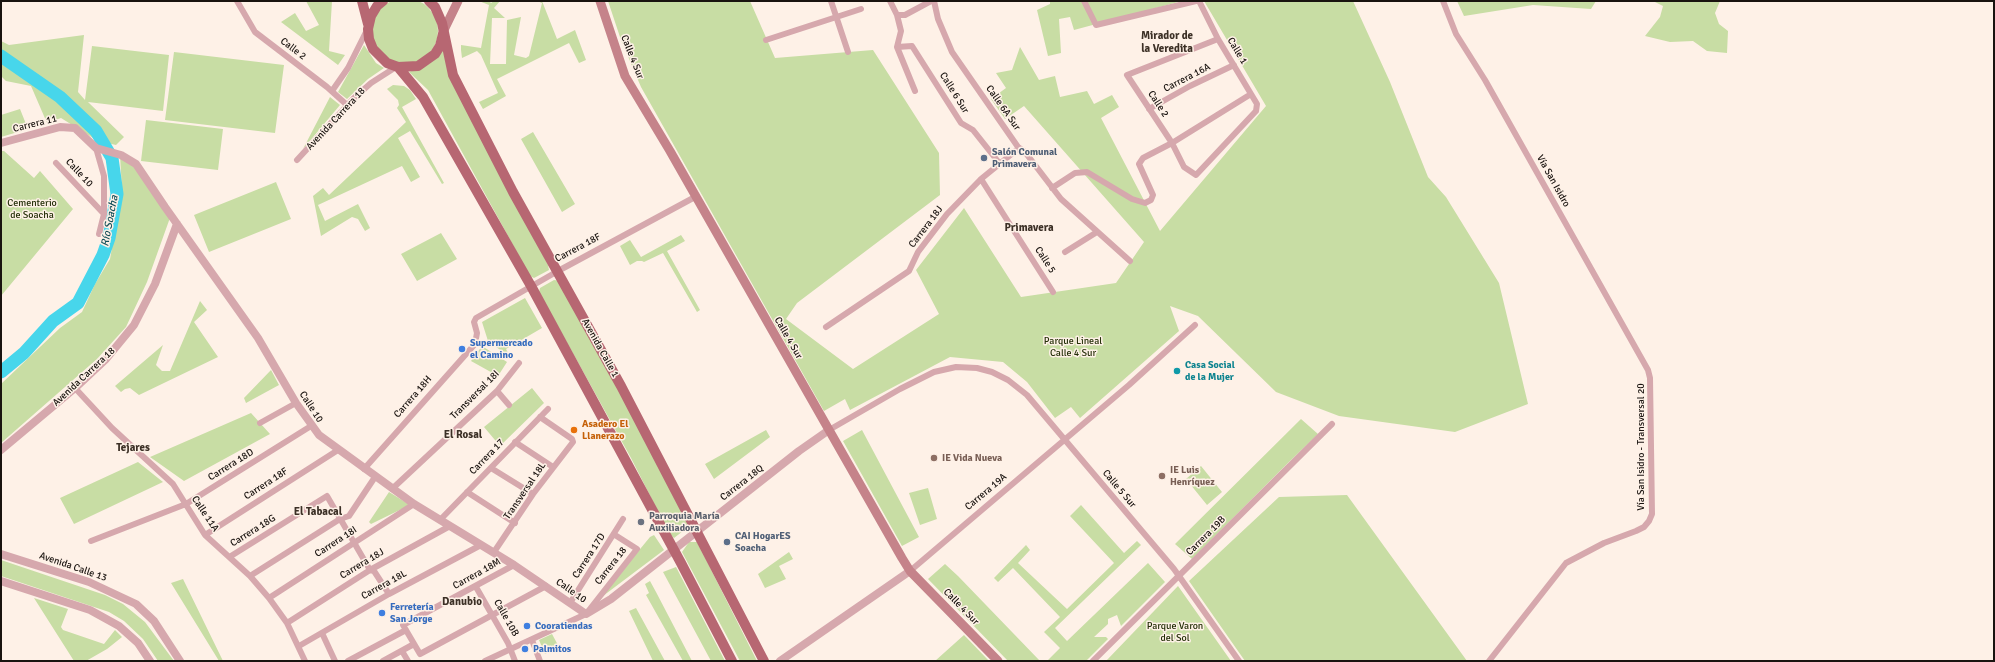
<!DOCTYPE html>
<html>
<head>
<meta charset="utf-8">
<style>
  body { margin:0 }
  #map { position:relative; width:1995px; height:662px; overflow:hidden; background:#fef1e7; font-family:Signika,sans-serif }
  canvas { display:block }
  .frame { position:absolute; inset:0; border:2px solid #19130f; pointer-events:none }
</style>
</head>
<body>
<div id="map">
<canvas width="1995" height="662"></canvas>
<div class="frame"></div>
</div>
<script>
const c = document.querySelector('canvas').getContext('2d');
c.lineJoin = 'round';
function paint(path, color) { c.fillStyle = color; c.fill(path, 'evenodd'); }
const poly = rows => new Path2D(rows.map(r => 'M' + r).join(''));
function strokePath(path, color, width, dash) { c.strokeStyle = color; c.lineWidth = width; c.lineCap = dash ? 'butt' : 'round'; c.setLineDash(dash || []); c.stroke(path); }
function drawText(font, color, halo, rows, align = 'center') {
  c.font = font + ' Signika,sans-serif'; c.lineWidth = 3; c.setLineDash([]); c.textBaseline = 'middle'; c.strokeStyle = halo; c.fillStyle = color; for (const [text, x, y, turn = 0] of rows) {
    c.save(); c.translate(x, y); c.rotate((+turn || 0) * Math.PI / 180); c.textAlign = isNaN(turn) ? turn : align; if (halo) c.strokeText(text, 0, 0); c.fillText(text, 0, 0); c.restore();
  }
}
paint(poly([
  '372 31a33 33 0 1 1 66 0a33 33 0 1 1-66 0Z',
  [306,1,332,1,329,51,345,55,338,65,281,22,295,13,306,31,319,25],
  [479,1,489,1,491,3,494,1,500,1,494,8,505,18,492,18,490,64,506,64,507,20,521,17,514,55,526,58,529,56,542,3,537,1,542,1,557,39,575,30,586,60,579,63,569,43,497,79,506,96,483,109,479,102,498,93,481,55,477,51,462,58,461,50,461,45,481,48,489,5],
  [608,1,750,1,775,58,873,50,939,153,940,195,797,303,786,319,853,369,939,314,916,270,964,208,1021,297,1116,283,1144,242,1024,106,1005,119,991,99,1006,88,996,73,1012,70,1020,47,1039,80,1055,76,1060,97,1087,91,1094,104,1112,95,1119,107,1101,118,1160,231,1266,106,1204,1,1353,1,1390,82,1428,177,1446,197,1499,283,1528,404,1455,432,1339,416,1276,392,1198,316,1170,306,1179,331,1080,418,1071,407,1055,418,1027,382,1003,362,950,357,850,410,845,399,824,411,641,87,621,40],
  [1050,1,1182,1,1074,30,1070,17,1059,19,1061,53,1048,56,1037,10,1050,4],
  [1457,1,1596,1,1591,9,1533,5,1464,16],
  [1653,1,1720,1,1715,13,1719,24,1728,31,1727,53,1707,51,1693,41,1670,42,1645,36,1660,17,1663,6],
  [84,35,78,92,85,100,92,46,169,55,163,111,88,102,124,137,116,145,98,141,61,118,47,123,31,86,6,81,1,76,1,41,9,45],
  [364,45,376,63,384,68,368,79,347,99,338,92],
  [443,49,548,265,549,270,534,278,530,276,428,90,409,72,429,64],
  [174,52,284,65,275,133,165,120],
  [393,85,404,86,410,90,416,99,402,107,444,183,442,184,410,131,398,138,420,177,411,182,402,166,318,205,325,221,358,204,370,228,365,231,358,219,352,217,321,236,313,196,323,188,329,195,406,122,397,108,399,105,398,100,387,89],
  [330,97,340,105,303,149],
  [20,109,28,129,1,137,1,115],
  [146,120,223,129,218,170,141,161],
  [533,132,575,204,562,212,521,139],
  [1,151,4,151,34,178,40,171,73,209,1,296],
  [120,155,135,166,171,215,147,282,126,327,97,359,1,443,1,384,60,328,82,312,95,284,110,259,122,190],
  [276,182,291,219,209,252,194,215],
  [441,233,457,259,417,281,401,254],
  [681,235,685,241,667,251,700,310,697,312,663,253,644,262,642,261,637,261,630,265,620,246,630,240,641,257],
  [554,280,560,281,649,445,687,523,687,528,674,538,669,533,631,458,539,292,540,288],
  [525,298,542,328,506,349,510,357,488,341,482,322],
  [200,301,207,310,194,322,218,357,139,395,130,388,125,389,121,392,115,386,163,345,156,365,162,371,170,371],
  [482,346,507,362,498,376,471,361],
  [271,370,279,385,246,403,244,398],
  [532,388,544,403,500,446,484,427],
  [251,413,270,434,184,481,150,457],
  [1301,419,1318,434,1289,462,1192,559,1175,544],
  [766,430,770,437,714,479,705,464],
  [862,430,919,537,902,546,843,441],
  [138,462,163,482,74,524,60,498],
  [1201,466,1222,492,1207,505,1186,479],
  [928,488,937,519,920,525,909,493],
  [389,492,410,505,371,524,369,522],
  [1347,495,1467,661,1245,661,1189,581,1279,497],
  [1081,505,1124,553,1137,541,1141,545,1055,628,1067,641,1148,563,1165,582,1121,626,1117,615,1108,619,1108,624,1094,637,1106,637,1108,639,1086,661,1047,661,1060,648,1044,632,1060,617,1013,568,998,582,994,578,1026,545,1030,550,1018,563,1067,609,1114,563,1070,516],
  [654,535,664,550,599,599,650,537],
  [689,542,697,542,757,661,740,661,682,552],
  [789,552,793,559,779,566,786,579,765,588,758,574],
  [1,560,105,595,123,604,145,622,174,661,158,661,143,639,124,621,109,612,1,576],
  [945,564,958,576,1040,661,1008,661,928,579],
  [676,567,725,661,711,661,663,572],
  [183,579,223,661,219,661,171,583],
  [650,581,656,592,692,661,683,661,646,595,649,593,645,584],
  [1178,586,1231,661,1106,661],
  [34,598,68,609,61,627,63,630,104,644,115,630,122,637,107,649,86,661,74,661],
  [636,608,665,661,653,661,629,611],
  [552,634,559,647,545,654,539,640],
  [964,635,989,661,935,661]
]), '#c8dda4');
strokePath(poly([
  [1,56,60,97,96,131,112,158,117,194,109,238,103,255,78,303,53,321,24,353,1,372]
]), '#47d6eb', 13);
strokePath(poly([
  [237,1,255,32,327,87,347,105],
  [831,1,848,52],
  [890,1,897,15,901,31,897,47,915,91],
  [934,1,938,19,952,52,1018,147,1025,152,1061,199,1130,261],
  [1084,1,1096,25,1196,1],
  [1199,1,1218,39,1257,104,1256,111,1196,175,1184,167,1172,143,1127,75,1218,39],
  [1443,1,1456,34,1485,80,1648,370,1650,378,1652,514,1649,521,1644,527,1636,531,1604,543,1566,563,1489,661],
  [897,15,905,15,931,1],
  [766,40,861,9],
  [897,47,912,46,961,123,973,130,1000,164],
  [332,91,348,68,367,30],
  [1149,109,1190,86,1234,65],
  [96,148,104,176,104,214,99,234],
  [297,160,353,99,371,83,396,67],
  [56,163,104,214],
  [981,179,1053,292],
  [1052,188,1075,173,1087,172,1132,199,1145,203,1151,200,1153,195,1139,164,1143,158,1172,143,1251,94],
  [1065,252,1097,232],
  [826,327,909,271,918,252,947,214,981,179,1019,148],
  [75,388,112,428,173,484,205,535,250,576,269,598,287,623,305,661],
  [497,391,509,405],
  [260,423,296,403],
  [829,430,900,389,934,372,956,367,977,368,992,372,1008,380,1027,395,1174,569,1239,661],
  [515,442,553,467],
  [491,468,533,494],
  [364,469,475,344,477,333,474,322,476,318,558,271,695,197],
  [392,489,497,391,519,363],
  [467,492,515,523],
  [440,520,548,409],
  [205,535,338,450],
  [91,541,186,504,311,426],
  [494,552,533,494,573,442,572,439,540,417],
  [231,556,327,496,370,570,374,571,389,594],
  [514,565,403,625,420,654,546,586],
  [910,571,1129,385,1195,325],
  [250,576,340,519,349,516,375,477],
  [476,587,508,643,515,661],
  [269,598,414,504],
  [570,603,623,519],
  [287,623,370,570,450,526],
  [322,633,335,661],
  [532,640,540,661],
  [299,646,389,594,481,545],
  [402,651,408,661],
  [348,661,406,630],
  [383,661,414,644],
  [485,661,586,614,637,549,615,535],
  [1093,661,1332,424]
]), '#d6a8ad', 6);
strokePath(poly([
  [1,143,60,127,75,128,96,148,121,155,136,164,165,207,258,338,296,403,319,435,414,504,514,565,586,614,611,599,799,451,829,430],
  [1,450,75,388,106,359,134,325,155,284,177,224],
  [1,554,89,582,136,604,154,621,180,661],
  [1,581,90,610,119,626,138,643,150,661],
  [780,661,910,571]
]), '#d6a8ad', 8);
strokePath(poly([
  [600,1,625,76,670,151,902,558,910,571,998,661],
  [443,32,458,1]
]), '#c5838a', 9);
strokePath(poly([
  [362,1,368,24],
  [383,1,377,6,371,16,368,29,369,39,373,49,387,63,398,67,418,66,435,54,440,46,443,34],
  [429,1,435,7,442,23,453,75,513,192,621,386,764,661],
  [398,67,423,97,531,286,681,563,732,661]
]), '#b76772', 10);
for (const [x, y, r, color] of [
  [984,158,4,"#5c6f8a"],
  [462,349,4,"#3f7fe0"],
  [1177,371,4,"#0f9aa8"],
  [574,430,4,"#e8710a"],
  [934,458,4,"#8d6e63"],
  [1162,476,4,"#8d6e63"],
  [641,522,4,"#6b7280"],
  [727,542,4,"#5c6f8a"],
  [382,613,4,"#3f7fe0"],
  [527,626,4,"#3f7fe0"],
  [525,649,4,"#3f7fe0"]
]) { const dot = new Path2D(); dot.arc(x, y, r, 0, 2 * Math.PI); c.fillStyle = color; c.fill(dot); strokePath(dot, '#fef1e7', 1.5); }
drawText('10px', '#19130f', '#fef1e7', [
  ["Calle 2",293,49,37],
  ["Calle 1",1237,51,59],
  ["Calle 4 Sur",632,57,68],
  ["Carrera 16A",1187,78,-27],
  ["Calle 6 Sur",954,93,58],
  ["Calle 2",1158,104,57],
  ["Calle 6A Sur",1003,108,55],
  ["Avenida Carrera 18",336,119,-47],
  ["Carrera 11",35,124,-14],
  ["Calle 10",79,173,47],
  ["Vía San Isidro",1553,181,61],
  ["Carrera 18J",926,227,-53],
  ["Carrera 18F",578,248,-28],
  ["Calle 5",1045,260,57],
  ["Calle 4 Sur",788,338,60],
  ["Avenida Calle 1",600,348,61],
  ["Avenida Carrera 18",84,377,-43],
  ["Transversal 18I",475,395,-45],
  ["Carrera 18H",413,397,-49],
  ["Calle 10",311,407,57],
  ["Vía San Isidro - Transversal 20",1641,447,-90],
  ["Carrera 17",487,457,-46],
  ["Carrera 18D",231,465,-32],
  ["Carrera 18Q",742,483,-38],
  ["Carrera 18F",266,484,-33],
  ["Calle 5 Sur",1119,489,50],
  ["Transversal 18L",525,491,-56],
  ["Carrera 19A",986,492,-40],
  ["Calle 11A",205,514,56],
  ["Carrera 18G",253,531,-32],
  ["Carrera 19B",1206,536,-45],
  ["Carrera 18I",336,542,-33],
  ["Carrera 17D",589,556,-57],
  ["Carrera 18J",362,564,-31],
  ["Carrera 18",611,566,-52],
  ["Avenida Calle 13",73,567,19],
  ["Carrera 18M",477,574,-29],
  ["Carrera 18L",384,585,-29],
  ["Calle 10",571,591,35],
  ["Calle 4 Sur",961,607,46],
  ["Calle 10B",506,618,61]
]);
drawText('bold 10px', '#4e5e75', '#fef1e7', [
  ["Salón Comunal",992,152],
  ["Primavera",992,164],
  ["CAI HogarES",735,536],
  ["Soacha",735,548]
], 'left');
drawText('10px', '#242f08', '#fef1e7', [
  ["Cementerio",32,203],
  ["de Soacha",32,215],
  ["Parque Lineal",1073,341],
  ["Calle 4 Sur",1073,353],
  ["Parque Varon",1175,626],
  ["del Sol",1175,638]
]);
drawText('bold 10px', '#366cbe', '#fef1e7', [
  ["Supermercado",470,343],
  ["el Camino",470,355],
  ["Ferretería",390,607],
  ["San Jorge",390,619],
  ["Cooratiendas",535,626],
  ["Palmitos",533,649]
], 'left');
drawText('bold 10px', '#0d838f', '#fef1e7', [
  ["Casa Social",1185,365],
  ["de la Mujer",1185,377]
], 'left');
drawText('bold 10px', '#c56008', '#fef1e7', [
  ["Asadero El",582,424],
  ["Llanerazo",582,436]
], 'left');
drawText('bold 10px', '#785e54', '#fef1e7', [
  ["IE Vida Nueva",942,458],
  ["IE Luis",1170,470],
  ["Henríquez",1170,482]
], 'left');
drawText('bold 10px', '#5b616d', '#fef1e7', [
  ["Parroquia María",649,516],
  ["Auxiliadora",649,528]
], 'left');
drawText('bold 11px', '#3c3026', '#fef1e7', [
  ["Mirador de",1167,36],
  ["la Veredita",1167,49],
  ["Primavera",1029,228],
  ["El Rosal",463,435],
  ["Tejares",133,448],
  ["El Tabacal",318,512],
  ["Danubio",462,602]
]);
drawText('italic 11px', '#17525b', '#fef1e7', [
  ["Río Soacha",110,221,-79]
]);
</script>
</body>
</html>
